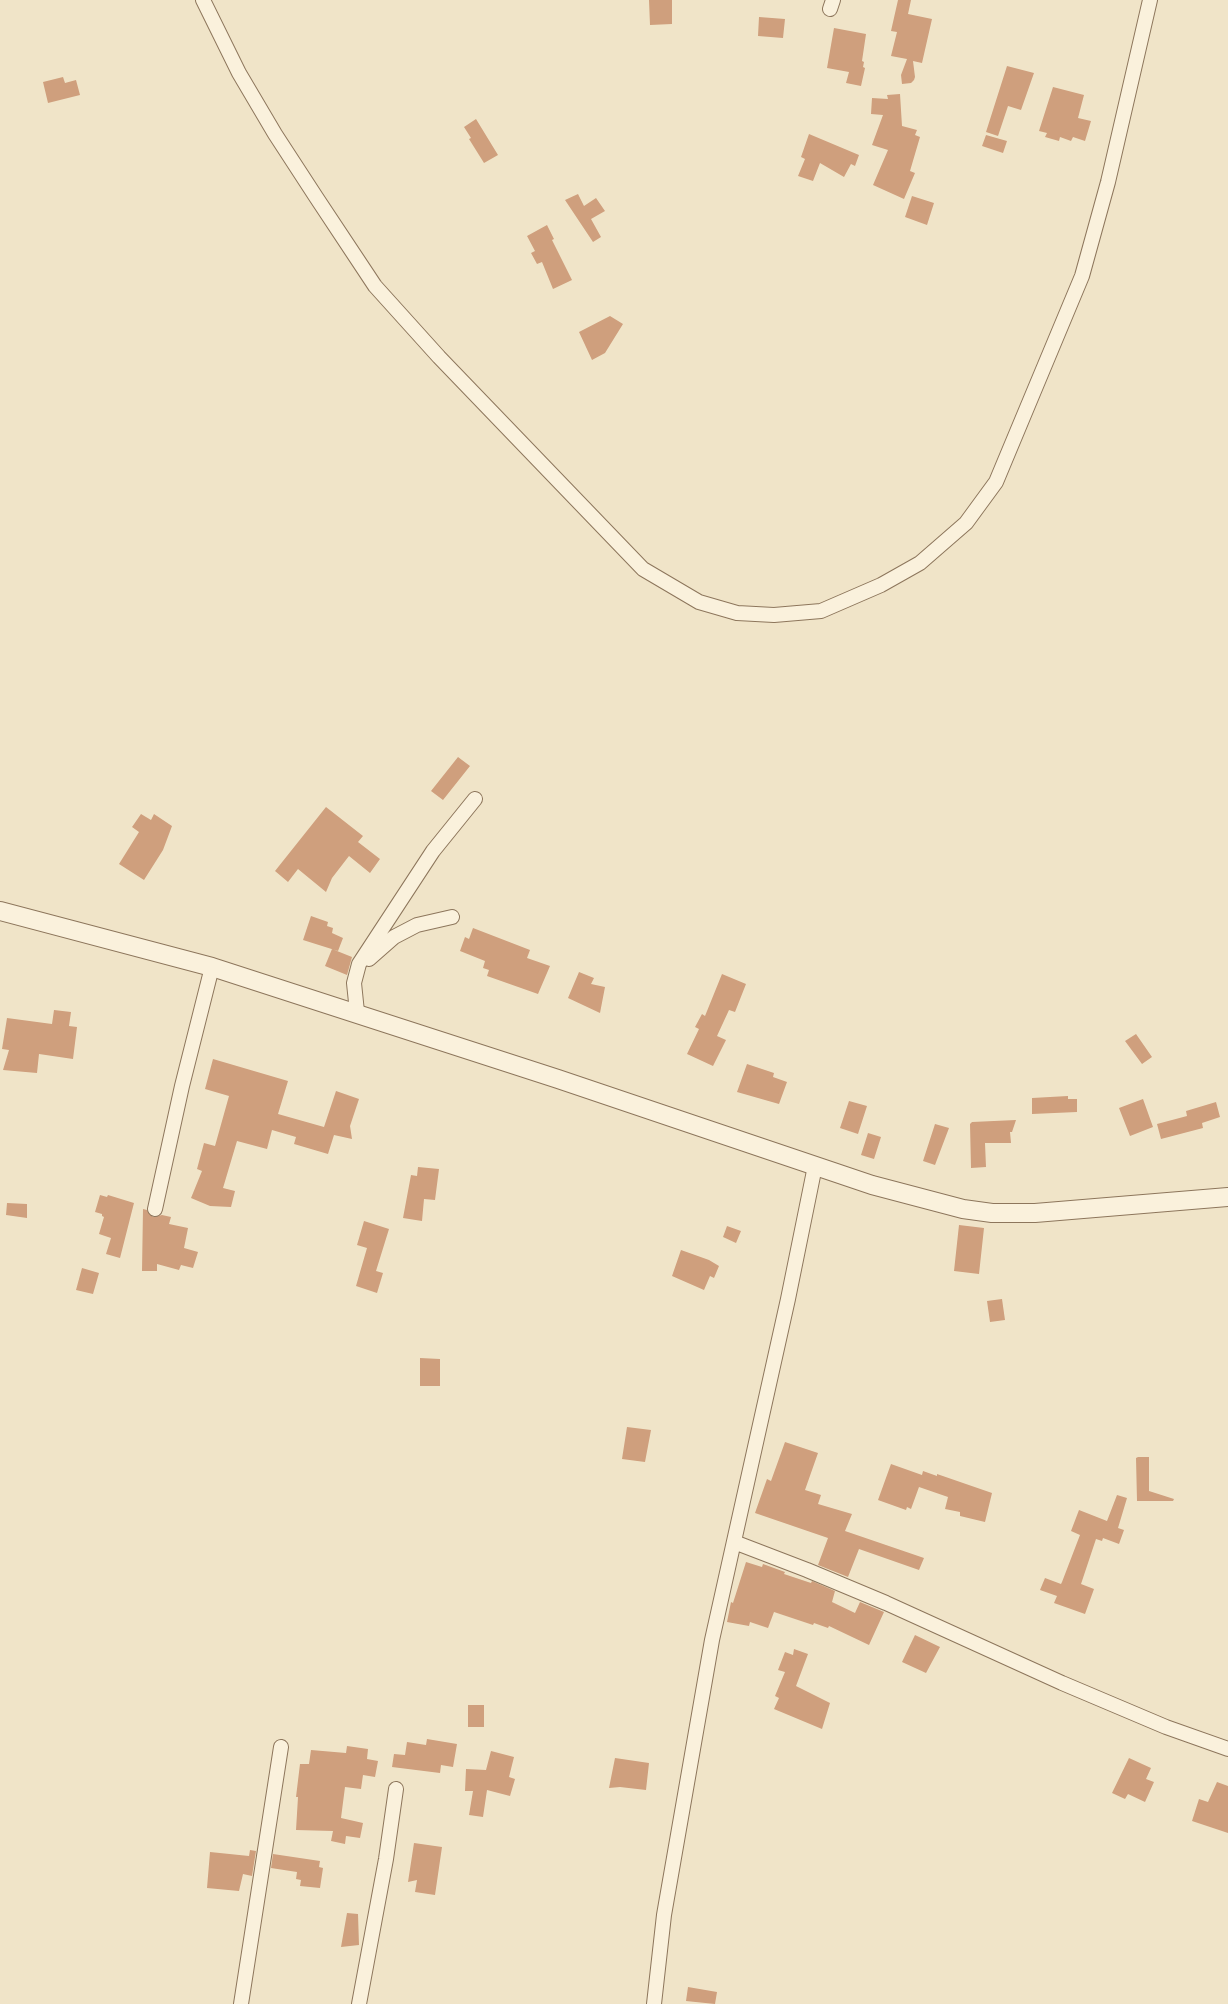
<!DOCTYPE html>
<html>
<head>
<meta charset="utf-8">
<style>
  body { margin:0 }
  canvas { display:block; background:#f0e4c8 }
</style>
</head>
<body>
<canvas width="1228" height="2004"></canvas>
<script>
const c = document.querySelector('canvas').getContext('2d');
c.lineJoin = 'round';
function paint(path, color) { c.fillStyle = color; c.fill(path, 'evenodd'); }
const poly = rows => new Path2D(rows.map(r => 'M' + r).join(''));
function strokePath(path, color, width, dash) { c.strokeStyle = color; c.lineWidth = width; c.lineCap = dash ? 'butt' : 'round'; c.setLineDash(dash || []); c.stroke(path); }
paint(poly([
  [649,0,672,0,672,24,650,25],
  [898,0,911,0,908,14,932,19,922,63,913,61,915,77,914,80,911,83,902,84,901,75,907,59,891,56,897,32,891,31],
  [759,17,785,19,783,38,758,36],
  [834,28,866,34,862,61,864,62,863,67,865,68,861,86,846,83,849,72,827,68],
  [1007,66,1034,73,1021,110,1008,106,998,136,986,132],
  [63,77,65,83,76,80,80,95,48,103,43,82],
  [1053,87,1084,95,1078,118,1091,121,1085,141,1073,137,1071,141,1060,137,1059,141,1045,137,1047,133,1039,131],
  [900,94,902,126,917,130,915,135,920,137,910,171,915,173,904,199,873,185,888,150,872,145,883,115,871,114,872,98,888,99,887,95],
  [476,119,498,155,484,163,469,139,471,138,464,127],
  [809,134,859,155,855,166,851,164,844,177,820,163,813,181,798,176,805,159,801,157],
  [986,135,1007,141,1003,153,982,146],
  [578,194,584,206,596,198,605,211,591,219,601,237,593,242,565,200],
  [912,196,934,203,927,225,905,217],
  [547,225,554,239,552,240,572,280,553,289,542,262,537,264,531,253,535,251,527,236],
  [610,316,623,324,605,353,592,360,579,332],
  [458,757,470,766,443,800,431,791],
  [326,807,363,836,358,842,380,859,370,873,349,856,332,878,326,892,298,869,288,882,275,871],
  [141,814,151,820,154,814,172,826,163,850,144,880,119,864,139,832,132,827],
  [311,916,328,922,327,926,333,928,332,933,343,938,338,951,303,940],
  [473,928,530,950,527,958,550,966,538,994,487,976,489,970,483,968,485,961,460,951,465,937,469,939],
  [332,949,352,957,347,975,325,966],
  [579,972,594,978,591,984,605,987,600,1013,568,998],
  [722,974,746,984,735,1012,729,1010,717,1036,726,1040,713,1066,687,1054,699,1029,695,1027,702,1014,705,1016],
  [54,1010,71,1012,69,1026,77,1027,73,1059,39,1054,37,1073,3,1070,9,1050,2,1049,7,1018,52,1024],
  [1136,1034,1152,1057,1142,1064,1125,1041],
  [213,1059,288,1081,278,1114,324,1127,336,1091,359,1099,350,1126,352,1139,334,1135,328,1154,294,1144,296,1137,272,1130,267,1149,237,1141,223,1188,235,1191,231,1207,210,1206,191,1198,202,1171,197,1169,204,1143,215,1146,229,1096,205,1089],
  [747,1064,774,1073,773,1077,787,1082,779,1104,737,1092],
  [1068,1096,1068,1099,1077,1099,1077,1112,1032,1114,1032,1098],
  [1143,1099,1153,1127,1130,1136,1119,1108],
  [849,1101,867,1106,858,1134,840,1128],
  [1216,1102,1220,1117,1202,1123,1203,1128,1161,1139,1157,1124,1187,1116,1186,1111],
  [1016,1120,1012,1132,1010,1132,1011,1143,985,1143,986,1167,971,1168,970,1124,972,1122],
  [935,1124,949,1128,935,1165,923,1161],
  [868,1133,881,1137,874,1159,861,1155],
  [418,1167,439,1169,435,1200,424,1199,422,1221,403,1218,411,1175,417,1176],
  [100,1195,107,1197,108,1195,134,1203,120,1258,106,1254,111,1238,99,1234,104,1217,102,1216,102,1214,95,1212],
  [7,1203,27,1204,27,1218,6,1215],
  [143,1209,147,1210,153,1217,162,1215,171,1217,169,1224,188,1228,184,1248,198,1252,193,1268,181,1265,179,1270,157,1264,157,1271,142,1271],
  [364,1221,389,1229,376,1271,383,1273,377,1293,356,1286,367,1248,357,1245],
  [959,1225,984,1228,979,1274,954,1271],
  [727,1226,741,1231,736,1243,723,1237],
  [681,1250,709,1260,719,1266,714,1278,710,1276,704,1290,672,1276],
  [82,1268,99,1273,93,1294,76,1290],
  [1002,1299,1005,1320,990,1322,987,1301],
  [420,1358,440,1359,440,1386,420,1386],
  [627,1427,651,1430,645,1462,622,1459],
  [785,1442,818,1453,805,1490,821,1495,818,1504,852,1514,845,1531,924,1558,919,1570,859,1549,848,1577,818,1565,828,1538,755,1513,767,1479,771,1481],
  [1138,1457,1149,1457,1149,1491,1174,1499,1173,1501,1137,1501,1136,1458],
  [891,1464,922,1475,923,1471,937,1476,937,1474,992,1493,985,1522,960,1516,960,1512,945,1509,948,1497,919,1487,911,1509,907,1507,906,1510,878,1500],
  [1117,1495,1127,1498,1118,1528,1124,1530,1119,1544,1103,1538,1102,1541,1096,1539,1081,1584,1094,1589,1085,1614,1054,1603,1057,1596,1040,1590,1045,1578,1061,1584,1062,1582,1080,1535,1071,1531,1079,1510,1107,1521],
  [746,1562,762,1567,763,1564,785,1572,784,1574,811,1583,812,1581,835,1591,832,1602,855,1613,860,1602,884,1612,869,1645,829,1626,828,1628,814,1623,813,1625,774,1612,768,1628,750,1622,749,1626,727,1622,731,1602,733,1603],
  [915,1635,940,1647,926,1673,902,1662],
  [794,1649,808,1654,796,1686,830,1703,822,1729,774,1709,779,1698,775,1696,785,1672,778,1670,785,1652,793,1655],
  [468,1705,484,1705,484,1727,468,1727],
  [427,1739,457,1744,453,1767,441,1765,440,1773,392,1767,394,1754,405,1755,407,1742,426,1745],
  [347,1746,368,1749,367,1759,378,1761,375,1777,363,1775,361,1789,345,1787,341,1818,363,1823,360,1838,346,1836,345,1844,331,1841,333,1831,296,1830,298,1797,296,1797,300,1764,309,1764,311,1750,346,1753],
  [491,1751,514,1757,509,1777,515,1779,510,1796,487,1790,483,1817,469,1815,473,1791,465,1791,466,1769,486,1770],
  [615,1758,649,1763,646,1790,620,1787,609,1788],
  [1129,1758,1151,1768,1146,1779,1154,1782,1145,1802,1128,1794,1125,1799,1112,1793],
  [1217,1782,1228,1786,1228,1833,1192,1821,1199,1799,1208,1802],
  [414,1843,442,1847,435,1895,415,1892,417,1880,408,1882],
  [250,1850,256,1851,252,1876,243,1874,239,1891,207,1888,210,1852,249,1856],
  [273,1854,320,1861,319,1867,323,1868,320,1888,300,1886,301,1880,296,1879,297,1872,271,1868],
  [347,1913,358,1914,359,1945,341,1947],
  [688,1987,717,1992,715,2004,686,2001]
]), '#cf9f7d');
const minor = poly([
  [203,0,239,73,275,134,316,197,375,286,439,357,643,569,699,602,737,613,774,615,821,611,881,585,920,563,966,523,996,482,1082,276,1108,182,1150,0],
  [830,9,833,0],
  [369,959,394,937,417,925,452,917],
  [357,1012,354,983,359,964,433,851,475,799],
  [155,1209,182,1086,212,967],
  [734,1542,807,1570,886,1603,1062,1683,1166,1727,1228,1749],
  [241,2004,281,1747],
  [359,2004,386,1859,396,1789],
  [654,2004,664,1915,712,1640,788,1299,815,1166]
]);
const tertiary = poly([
  [0,911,212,967,558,1079,872,1185,963,1209,992,1213,1035,1213,1228,1197]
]);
strokePath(minor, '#8d765c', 16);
strokePath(tertiary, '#8d765c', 20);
strokePath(minor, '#faf1dc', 14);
strokePath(tertiary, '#faf1dc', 18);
</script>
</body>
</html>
